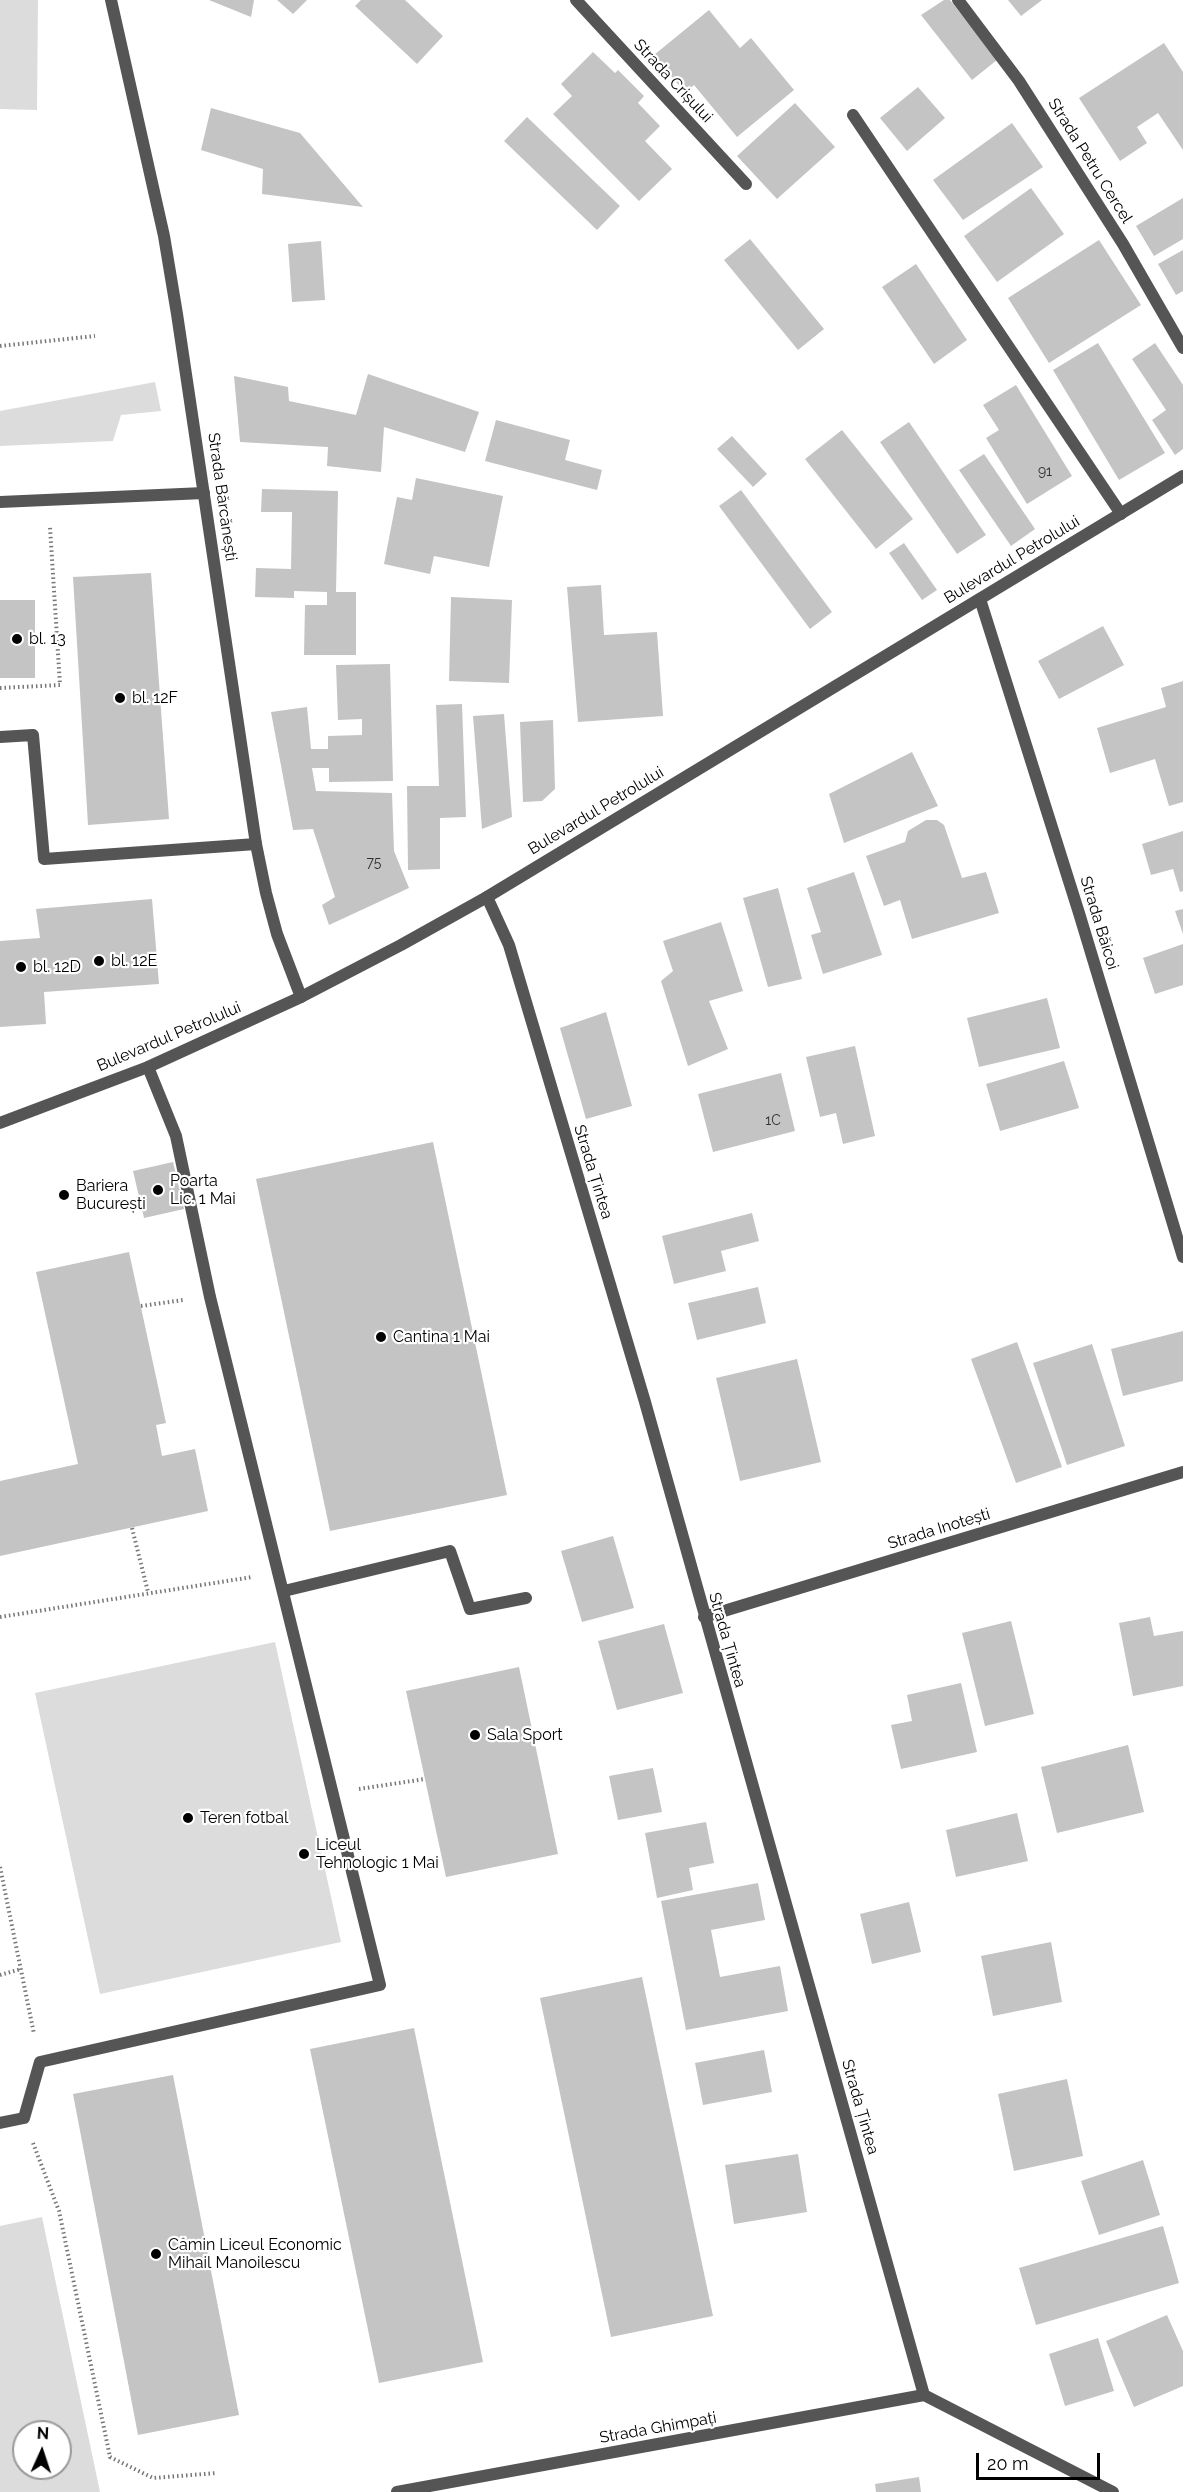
<!DOCTYPE html>
<html>
<head>
<meta charset="utf-8">
<style>
  body { margin:0 }
  #map { position:relative; width:1183px; height:2492px; overflow:hidden; background:#fff; font-family:Raleway,sans-serif }
  canvas { display:block }
  .north { position:absolute; left:12px; top:2420px; width:60px; height:60px; box-sizing:border-box; background:#fff; border:2px solid #999; border-radius:50%; rotate:3deg; font-size:16px; font-weight:700; line-height:24px; text-align:center; color:#000 }
  .north::after { content:''; display:block; margin:auto; width:21px; height:27px; background:#000; clip-path:polygon(50% 0,100% 100%,50% 72%,0 100%) }
  .scale { position:absolute; left:976px; top:2453px; width:124px; height:27px; box-sizing:border-box; border:3px solid #000; border-top:0; padding-left:8px; font-size:18px; line-height:21px; white-space:nowrap; color:#000; -webkit-text-stroke:4px #fff; paint-order:stroke }
</style>
</head>
<body>
<div id="map">
<canvas width="1183" height="2492"></canvas>
<div class="north">N</div>
<div class="scale">20 m</div>
</div>
<script>
const c = document.querySelector('canvas').getContext('2d');
c.lineJoin = 'round';
function paint(path, color) { c.fillStyle = color; c.fill(path, 'evenodd'); }
const poly = rows => new Path2D(rows.map(r => 'M' + r).join(''));
function strokePath(path, color, width, dash) { c.strokeStyle = color; c.lineWidth = width; c.lineCap = dash ? 'butt' : 'round'; c.setLineDash(dash || []); c.stroke(path); }
function drawText(font, color, halo, rows, align = 'center') {
  c.font = font + ' Raleway,sans-serif'; c.lineWidth = 4.5; c.setLineDash([]); c.textBaseline = 'middle'; c.strokeStyle = halo; c.fillStyle = color; for (const [text, x, y, turn = 0] of rows) {
    c.save(); c.translate(x, y); c.rotate((+turn || 0) * Math.PI / 180); c.textAlign = isNaN(turn) ? turn : align; if (halo) c.strokeText(text, 0, 0); c.fillText(text, 0, 0); c.restore();
  }
}
paint(poly([
  [0,0,38,0,37,110,0,109],
  [155,382,161,411,121,415,113,441,0,446,0,411],
  [275,1642,341,1942,100,1994,35,1693],
  [42,2217,100,2492,0,2492,0,2226],
  [24,2432,60,2432,60,2468,24,2468]
]), '#dcdcdc');
paint(poly([
  [209,0,254,0,251,17],
  [277,0,307,0,293,14],
  [361,0,405,0,443,36,417,64,355,6],
  [944,0,950,0,997,60,972,80,921,15],
  [1008,0,1042,0,1021,16],
  [709,10,740,48,751,38,794,90,737,137,694,85,685,93,654,55],
  [1164,43,1183,72,1183,150,1158,113,1137,127,1147,143,1120,161,1079,98],
  [593,52,615,73,618,70,644,96,638,103,660,126,645,141,672,169,639,201,553,114,572,96,561,84],
  [918,87,945,118,907,151,880,118],
  [795,103,835,147,777,199,737,156],
  [211,108,300,133,363,207,262,194,263,169,201,150],
  [527,117,620,206,597,230,504,141],
  [1012,123,1043,167,963,220,933,180],
  [1031,188,1064,234,997,282,964,236],
  [1183,198,1183,239,1154,256,1136,226],
  [750,239,824,329,798,350,724,260],
  [1099,240,1141,305,1049,363,1008,298],
  [321,241,325,300,292,302,288,244],
  [1183,250,1183,291,1176,295,1158,264],
  [916,264,967,340,934,364,882,287],
  [1098,343,1165,453,1119,480,1053,370],
  [1155,343,1183,385,1183,449,1175,455,1152,420,1166,410,1132,359],
  [368,374,479,412,465,452,384,427,381,472,327,466,328,447,240,442,234,376,288,387,289,401,356,415],
  [1016,385,1072,476,1027,504,986,438,999,430,983,405],
  [496,420,570,440,565,460,602,470,597,490,485,461],
  [909,422,986,535,957,554,880,442],
  [842,430,913,519,876,549,805,459],
  [732,436,767,474,753,487,717,449],
  [984,454,1035,529,1011,546,959,470],
  [416,478,503,496,489,567,434,556,430,574,384,564,397,497,412,500],
  [262,489,338,491,336,592,356,592,356,655,304,655,305,605,327,605,327,592,294,591,294,598,255,597,256,568,291,569,292,512,261,512],
  [741,490,832,612,810,629,719,506],
  [904,543,937,590,922,600,889,553],
  [151,573,169,819,88,825,73,577],
  [601,585,604,635,657,632,663,716,578,722,567,587],
  [451,597,512,600,509,683,449,681],
  [0,600,35,600,35,678,0,678],
  [1103,626,1124,665,1059,699,1038,661],
  [390,664,393,781,329,782,329,768,312,768,316,791,392,793,394,851,409,888,329,925,322,905,335,897,313,829,293,830,271,712,307,707,311,749,328,749,328,736,362,735,362,719,338,720,336,665],
  [1183,681,1183,802,1169,806,1155,759,1110,773,1097,728,1166,707,1161,688],
  [462,704,466,817,440,818,440,869,408,870,407,786,439,786,436,705],
  [504,714,512,817,482,829,473,716],
  [553,720,555,789,542,801,523,802,520,722],
  [912,752,938,806,844,843,829,794],
  [926,820,937,820,944,825,962,878,986,872,999,913,912,939,900,900,884,906,866,856,905,842,908,831],
  [1183,831,1183,891,1180,892,1173,869,1151,875,1142,844],
  [854,872,882,955,823,974,811,935,821,932,807,888],
  [778,888,802,979,768,987,743,898],
  [152,899,159,984,44,992,46,1024,0,1027,0,941,40,938,36,909],
  [1183,909,1183,934,1175,911],
  [721,922,743,991,709,1001,728,1049,688,1066,661,981,673,971,663,941],
  [1183,944,1183,985,1155,994,1143,958],
  [1047,998,1060,1048,979,1067,967,1018],
  [606,1012,632,1106,586,1119,560,1028],
  [855,1046,875,1136,843,1144,836,1113,820,1117,806,1057],
  [1064,1061,1079,1108,1000,1131,986,1084],
  [781,1073,795,1131,713,1152,698,1094],
  [433,1142,507,1495,330,1531,256,1179],
  [173,1162,184,1209,144,1218,133,1171],
  [752,1213,759,1241,721,1251,726,1271,674,1284,662,1236],
  [129,1252,166,1423,156,1425,162,1456,195,1449,208,1511,0,1556,0,1481,78,1464,36,1272],
  [758,1287,766,1323,697,1340,688,1303],
  [1183,1331,1183,1381,1123,1396,1111,1349],
  [1017,1342,1062,1467,1016,1483,971,1359],
  [1092,1344,1125,1446,1067,1465,1033,1363],
  [797,1359,821,1462,740,1481,716,1378],
  [613,1536,634,1608,582,1622,561,1551],
  [1150,1617,1154,1636,1183,1631,1183,1686,1133,1696,1119,1623],
  [1011,1621,1034,1714,985,1726,962,1633],
  [664,1624,683,1693,617,1710,598,1641],
  [519,1667,558,1854,446,1877,406,1691],
  [961,1683,977,1752,901,1769,891,1725,912,1721,907,1695],
  [1128,1745,1144,1812,1057,1833,1041,1767],
  [653,1768,662,1812,618,1820,609,1776],
  [1017,1813,1028,1861,956,1877,946,1830],
  [706,1822,714,1863,689,1868,693,1890,657,1898,645,1833],
  [758,1883,765,1920,711,1930,720,1977,780,1966,788,2011,686,2030,661,1901],
  [909,1902,921,1952,872,1964,860,1914],
  [1051,1942,1062,2002,993,2016,981,1956],
  [642,1977,713,2316,611,2337,540,1998],
  [414,2028,483,2362,379,2383,310,2049],
  [764,2050,772,2092,703,2105,695,2063],
  [173,2075,239,2415,138,2435,73,2094],
  [1067,2079,1083,2156,1014,2171,998,2094],
  [798,2154,807,2212,734,2224,725,2165],
  [1143,2160,1160,2215,1099,2235,1081,2181],
  [1163,2226,1179,2283,1036,2325,1019,2268],
  [1167,2315,1183,2351,1183,2386,1134,2407,1106,2341],
  [1098,2338,1114,2391,1065,2406,1049,2354],
  [919,2477,921,2492,876,2492,875,2484]
]), '#c4c4c4');
strokePath(poly([
  [0,346,95,336],
  [0,688,60,685,50,527],
  [141,1306,183,1300],
  [132,1528,148,1592],
  [0,1617,252,1577],
  [359,1789,425,1779],
  [0,1867,34,2034],
  [0,1975,21,1969],
  [33,2143,59,2211,110,2457,153,2478,217,2473]
]), '#777', 4, [1.5, 3]);
strokePath(poly([
  [853,115,1121,514],
  [0,502,204,493],
  [0,737,33,735,44,859,256,844],
  [284,1591,450,1551,470,1609,526,1598],
  [0,2123,24,2118,40,2062,380,1985,210,1297,176,1136,148,1067]
]), '#555', 12);
strokePath(poly([
  [111,0,164,236,177,314,256,844,266,893,277,934,301,997],
  [576,0,746,184],
  [958,0,1019,81,1123,244,1183,348],
  [980,599,1079,913,1183,1257],
  [487,897,509,945,645,1402,924,2395],
  [704,1617,1183,1472],
  [924,2395,1113,2492],
  [397,2492,924,2395]
]), '#555', 12);
strokePath(poly([
  [0,1123,148,1067,301,997,401,945,487,897,1183,476]
]), '#555', 12);
for (const [x, y, r, color] of [
  [17,639,6,"#000"],
  [120,698,6,"#000"],
  [99,961,6,"#000"],
  [21,967,6,"#000"],
  [158,1190,6,"#000"],
  [64,1195,6,"#000"],
  [381,1337,6,"#000"],
  [475,1735,6,"#000"],
  [188,1818,6,"#000"],
  [304,1854,6,"#000"],
  [156,2254,6,"#000"]
]) { const dot = new Path2D(); dot.arc(x, y, r, 0, 2 * Math.PI); c.fillStyle = color; c.fill(dot); strokePath(dot, '#fff', 2); }
drawText('14px', '#313131', null, [
  ["91",1045,472],
  ["75",374,863],
  ["1C",773,1121]
]);
drawText('16px', '#000', '#fff', [
  ["Strada Crișului",673,81,47],
  ["Strada Petru Cercel",1090,161,58],
  ["Strada Bărcănești",222,497,82],
  ["Bulevardul Petrolului",1012,560,-31],
  ["Bulevardul Petrolului",596,811,-31],
  ["Strada Băicoi",1099,923,73],
  ["Bulevardul Petrolului",169,1037,-23],
  ["Strada Țintea",593,1172,73],
  ["Strada Inotești",939,1529,-17],
  ["Strada Țintea",727,1640,74],
  ["Strada Țintea",860,2107,74],
  ["Strada Ghimpați",658,2428,-10]
]);
drawText('16px', '#000', '#fff', [
  ["bl. 13",29,639],
  ["bl. 12F",132,698],
  ["bl. 12E",111,961],
  ["bl. 12D",33,967],
  ["Poarta",170,1181],
  ["Lic. 1 Mai",170,1199],
  ["Bariera",76,1186],
  ["București",76,1204],
  ["Cantina 1 Mai",393,1337],
  ["Sala Sport",487,1735],
  ["Teren fotbal",200,1818],
  ["Liceul",316,1845],
  ["Tehnologic 1 Mai",316,1863],
  ["Cămin Liceul Economic",168,2245],
  ["Mihail Manoilescu",168,2263]
], 'left');
</script>
</body>
</html>
